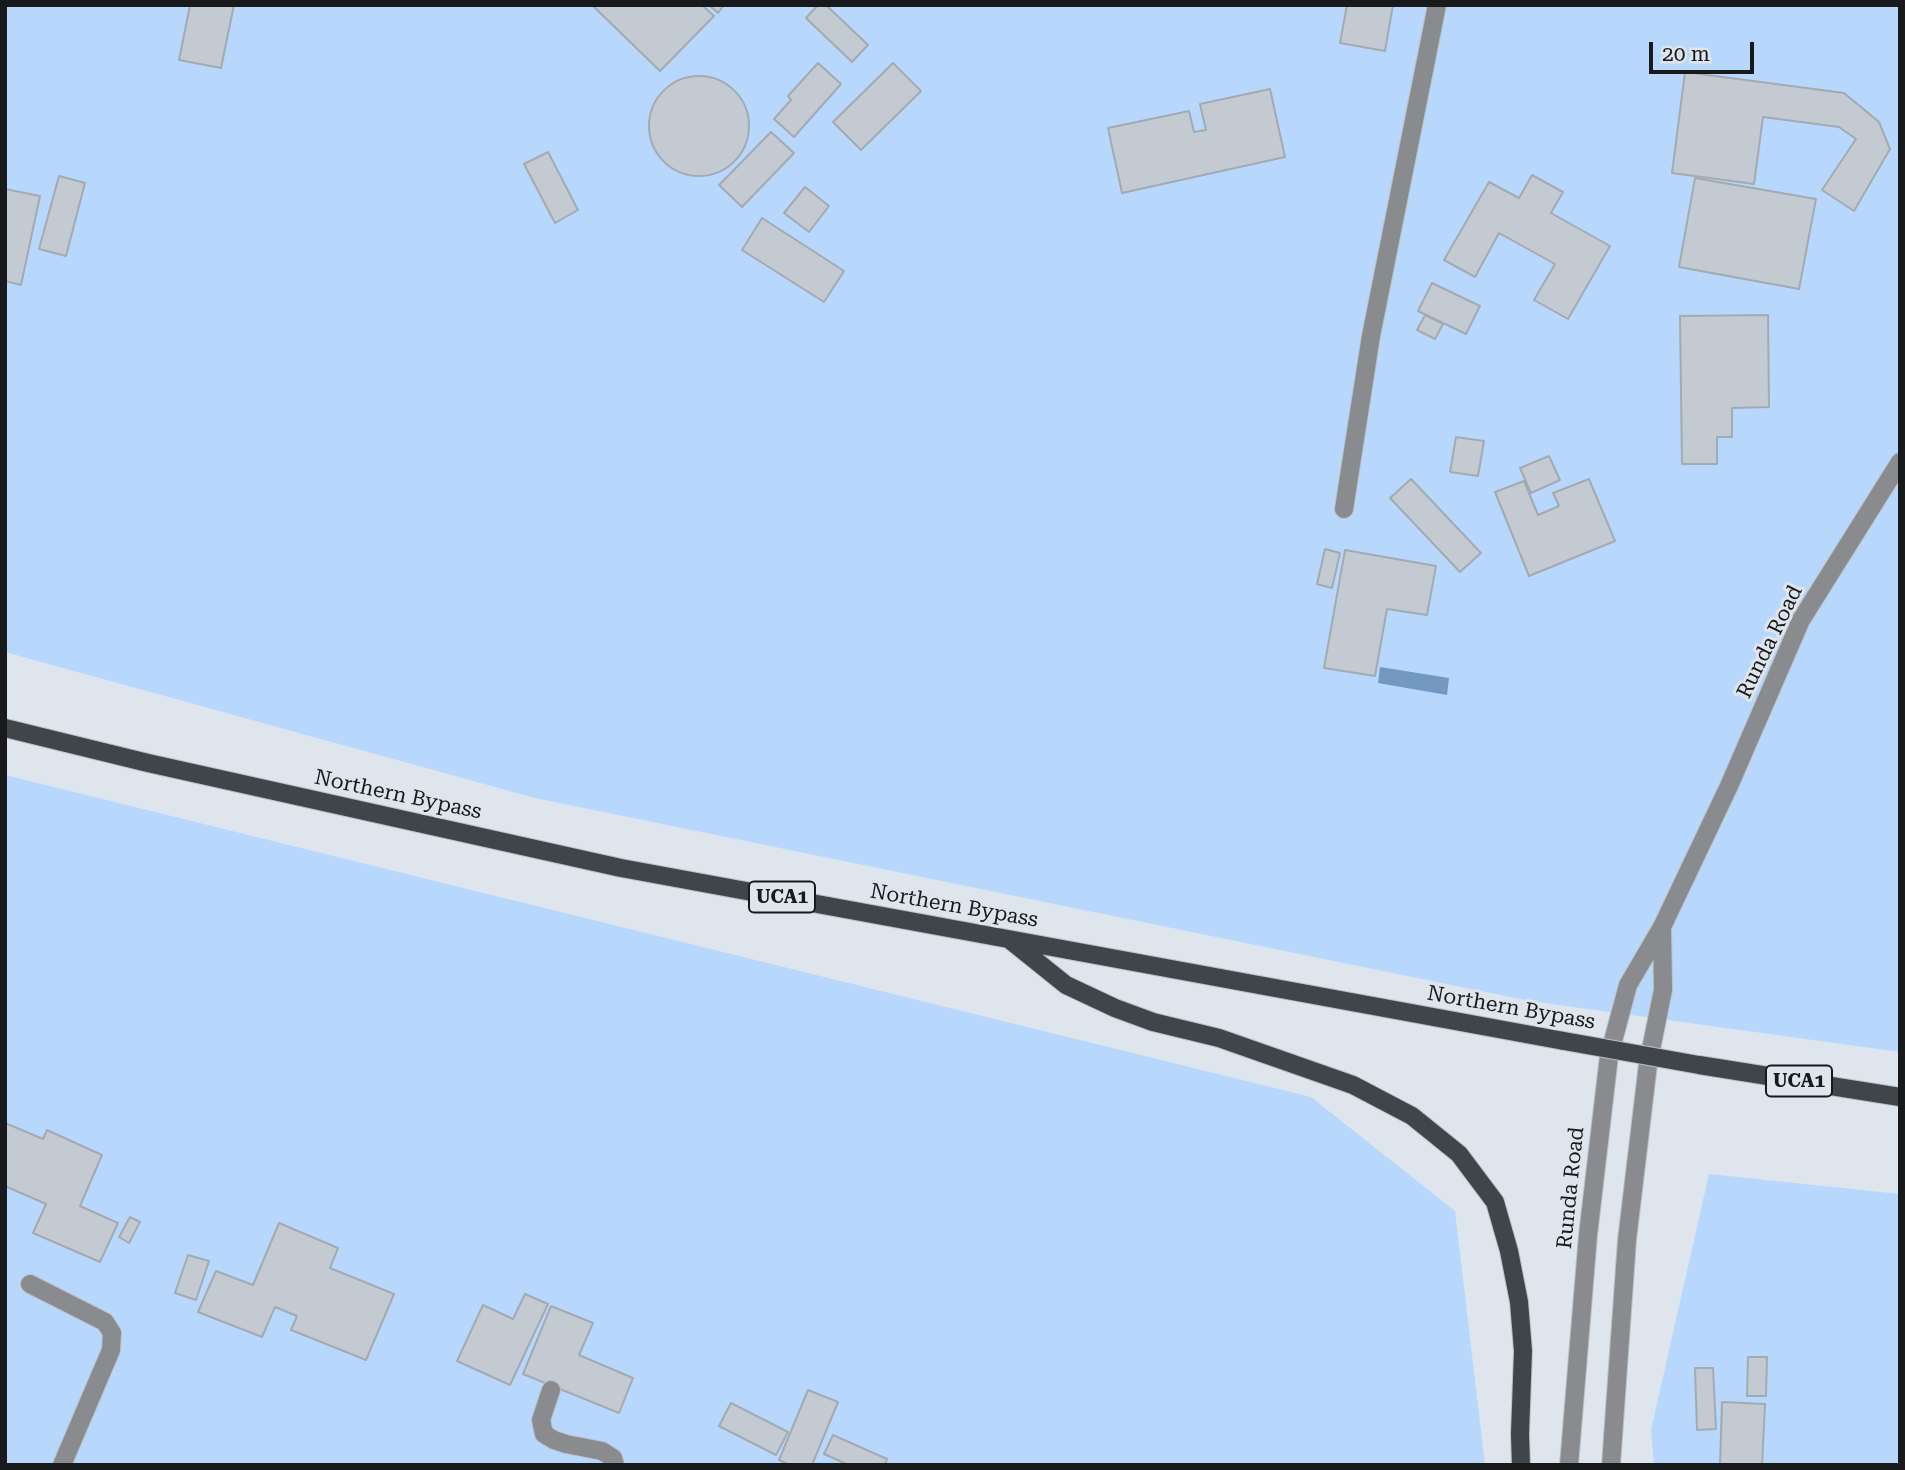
<!DOCTYPE html>
<html>
<head>
<meta charset="utf-8">
<style>
  body { margin:0 }
  #map { position:relative; width:1905px; height:1470px; overflow:hidden; background:#dee5ec; font-family:"Roboto Serif",serif }
  canvas { display:block }
  .frame { position:absolute; inset:0; border:7px solid #17191b; pointer-events:none }
  .scale { position:absolute; left:1649px; top:42px; width:105px; height:32px; box-sizing:border-box; border:4px solid #17191b; border-top:0; padding-left:9px; font-size:21px; line-height:24px; white-space:nowrap; color:#17191b; -webkit-text-stroke:5px #dee5ec; paint-order:stroke }
</style>
</head>
<body>
<div id="map">
<canvas width="1905" height="1470"></canvas>
<div class="frame"></div>
<div class="scale">20 m</div>
</div>
<script>
const c = document.querySelector('canvas').getContext('2d');
c.lineJoin = 'round';
function paint(path, color) { c.fillStyle = color; c.fill(path, 'evenodd'); }
const poly = rows => new Path2D(rows.map(r => 'M' + r).join(''));
function strokePath(path, color, width, dash) { c.strokeStyle = color; c.lineWidth = width; c.lineCap = dash ? 'butt' : 'round'; c.setLineDash(dash || []); c.stroke(path); }
function drawText(font, color, halo, rows, align = 'center') {
  c.font = font + ' "Roboto Serif",serif'; c.lineWidth = 6; c.setLineDash([]); c.textBaseline = 'middle'; c.strokeStyle = halo; c.fillStyle = color; for (const [text, x, y, turn = 0] of rows) {
    c.save(); c.translate(x, y); c.rotate((+turn || 0) * Math.PI / 180); c.textAlign = isNaN(turn) ? turn : align; if (halo) c.strokeText(text, 0, 0); c.fillText(text, 0, 0); c.restore();
  }
}
paint(poly([
  [5,5,1900,5,1900,1052,1530,1001,535,798,5,652],
  [5,775,1311,1097,1455,1211,1485,1465,5,1465],
  [1709,1174,1900,1194,1900,1465,1654,1465,1651,1430]
]), '#b7d8fc');
paint(poly([
  [1380,667,1449,678,1447,695,1378,683]
]), '#7399c3');
const building = poly([
  [190,5,234,5,221,68,179,60,190,5],
  [592,5,702,5,714,16,660,71,592,5],
  [709,5,724,5,718,13,709,5],
  [818,5,826,5,868,45,852,62,806,18,818,5],
  [1347,5,1393,5,1385,51,1340,43,1347,5],
  [818,63,841,84,794,137,774,119,791,100,788,96,818,63],
  [893,63,921,91,861,150,833,122,893,63],
  [1685,72,1844,93,1879,122,1890,149,1854,211,1822,190,1856,139,1839,127,1763,117,1754,184,1672,173,1685,72],
  '649 126a50 50 0 1 1 100 0a50 50 0 1 1-100 0Z',
  [1270,89,1285,157,1122,193,1108,128,1189,111,1194,132,1206,130,1200,104,1270,89],
  [771,132,794,153,742,207,719,185,771,132],
  [548,152,578,210,555,223,524,164,548,152],
  [1532,175,1563,192,1551,213,1610,246,1568,319,1534,300,1555,264,1499,233,1475,277,1444,260,1489,182,1519,198,1532,175],
  [59,176,85,183,66,256,39,249,59,176],
  [1695,178,1816,199,1799,289,1679,267,1695,178],
  [805,187,829,206,809,232,784,213,805,187],
  [5,189,40,196,21,285,5,281,5,189],
  [762,218,844,271,824,302,742,250,762,218],
  [1432,283,1480,306,1466,334,1418,311,1432,283],
  [1425,315,1443,324,1435,339,1417,330,1425,315],
  [1768,315,1769,407,1732,408,1732,437,1717,437,1717,464,1682,464,1680,316,1768,315],
  [1456,437,1484,441,1478,476,1450,472,1456,437],
  [1549,456,1560,480,1531,493,1520,468,1549,456],
  [1411,479,1481,553,1460,572,1390,498,1411,479],
  [1589,479,1615,541,1529,576,1495,492,1524,481,1538,515,1559,506,1553,493,1589,479],
  [1325,549,1340,553,1332,588,1317,584,1325,549],
  [1345,550,1436,566,1427,615,1387,609,1375,676,1324,668,1345,550],
  [5,1123,43,1139,47,1130,102,1155,80,1206,118,1223,100,1262,33,1233,46,1204,5,1186,5,1123],
  [130,1217,140,1222,129,1243,119,1237,130,1217],
  [279,1223,338,1248,330,1268,394,1294,366,1360,291,1330,297,1316,275,1307,262,1337,198,1312,216,1271,253,1285,279,1223],
  [188,1255,209,1261,196,1300,175,1293,188,1255],
  [525,1294,548,1304,510,1385,457,1361,483,1305,513,1319,525,1294],
  [551,1306,593,1323,579,1355,633,1378,619,1413,523,1374,551,1306],
  [1748,1357,1767,1357,1766,1396,1747,1396,1748,1357],
  [1695,1368,1713,1368,1716,1429,1697,1430,1695,1368],
  [808,1390,838,1402,812,1465,790,1465,779,1460,808,1390],
  [1722,1402,1765,1404,1762,1465,1720,1465,1722,1402],
  [731,1403,788,1432,776,1455,719,1426,731,1403],
  [833,1435,887,1459,885,1465,849,1465,824,1454,833,1435]
]);
paint(building, '#c4cad2');
strokePath(building, '#a4aab1', 2);
const service = poly([
  [1344,509,1371,336,1437,5],
  [30,1284,105,1322,112,1333,111,1350,62,1465],
  [551,1390,541,1420,544,1434,554,1440,566,1444,602,1451,613,1458,615,1465]
]);
const minor = poly([
  [1662,927,1729,786,1801,620,1900,462]
]);
const tertiary = poly([
  [1569,1465,1588,1235,1609,1056,1628,985,1662,927],
  [1611,1465,1627,1240,1648,1064,1663,990,1662,927]
]);
const primary = poly([
  [5,728,148,763,621,868,1564,1041],
  [1010,940,1066,985,1115,1008,1153,1022,1219,1038,1353,1085,1412,1116,1459,1154,1495,1202,1509,1251,1519,1302,1523,1351,1520,1434,1521,1465],
  [1699,1065,1900,1097]
]);
strokePath(service, '#bac0c6', 20);
strokePath(minor, '#bac0c6', 20);
strokePath(tertiary, '#bac0c6', 20);
strokePath(primary, '#bac0c6', 20);
strokePath(service, '#898b8e', 18);
strokePath(minor, '#898b8e', 18);
strokePath(tertiary, '#898b8e', 18);
strokePath(primary, '#40454a', 18);
const primaryBridge = poly([
  [1564,1041,1699,1065]
]);
strokePath(primaryBridge, '#bac0c6', 20, []);
strokePath(primaryBridge, '#40454a', 18);
for (const [x, y, w] of [
  [782,897,66],
  [1799,1081,66]
]) { const box = new Path2D(); box.roundRect(x - w / 2, y - 15.5, w, 31, 5); c.fillStyle = '#dee5ec'; c.fill(box); strokePath(box, '#17191b', 2); }
drawText('bold 19px', '#17191b', null, [
  ["UCA1",782,897],
  ["UCA1",1799,1081]
]);
drawText('21px', '#17191b', '#dee5ec', [
  ["Runda Road",1770,642,-64],
  ["Northern Bypass",398,795,12],
  ["Northern Bypass",954,906,10],
  ["Northern Bypass",1511,1008,10],
  ["Runda Road",1571,1188,-84]
]);
</script>
</body>
</html>
